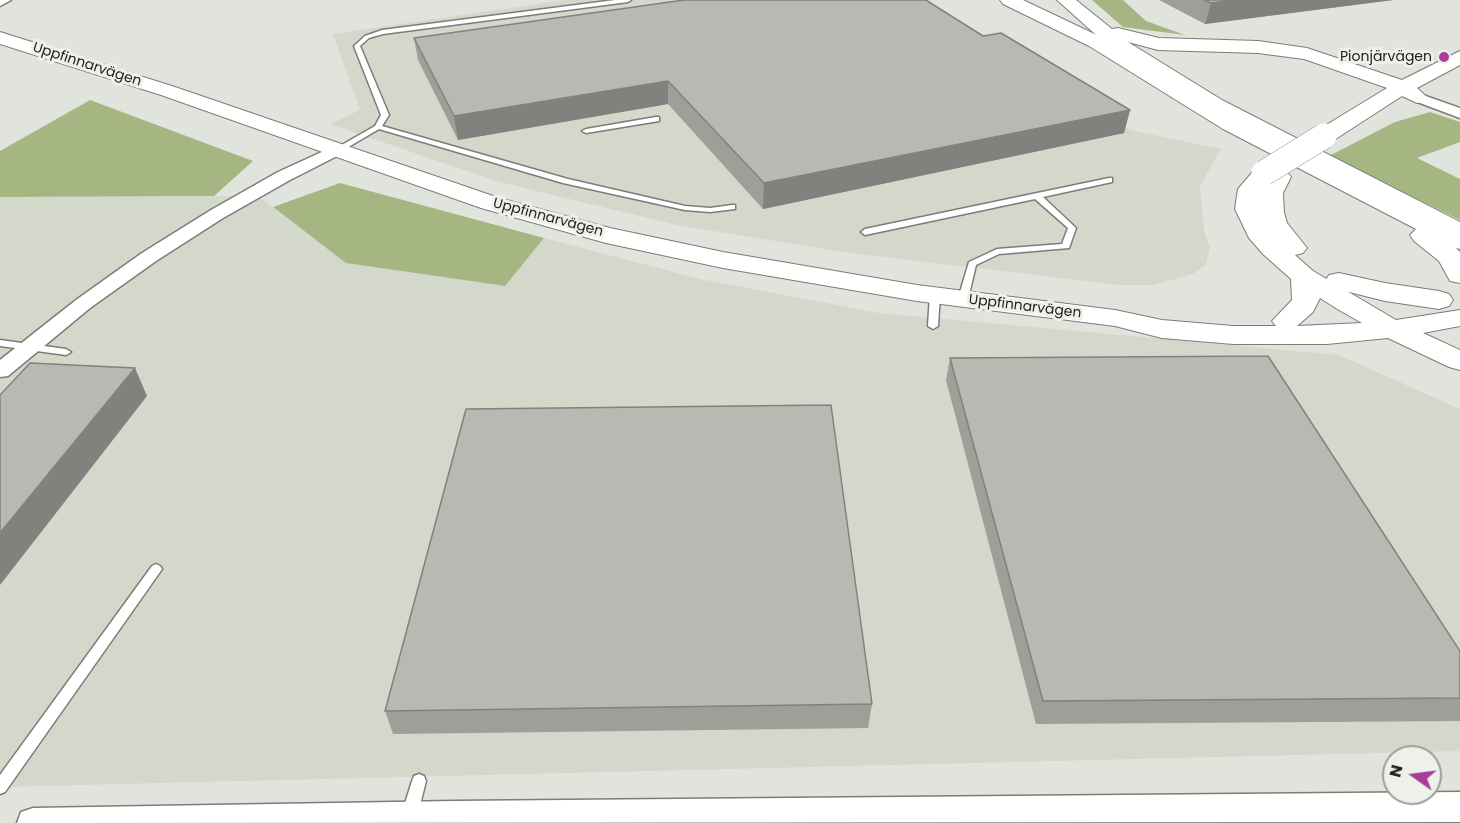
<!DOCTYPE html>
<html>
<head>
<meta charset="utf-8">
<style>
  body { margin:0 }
  #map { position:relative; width:1460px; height:823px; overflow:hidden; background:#e1e4dc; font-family:Poppins,sans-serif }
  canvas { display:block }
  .north { position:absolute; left:1382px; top:745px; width:60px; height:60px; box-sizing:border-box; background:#eef1e9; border:2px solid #9c9f99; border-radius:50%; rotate:284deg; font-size:16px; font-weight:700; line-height:24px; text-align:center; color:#222320 }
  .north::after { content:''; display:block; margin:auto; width:21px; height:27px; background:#a93d9c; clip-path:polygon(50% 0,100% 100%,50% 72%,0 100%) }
</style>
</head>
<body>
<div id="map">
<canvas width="1460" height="823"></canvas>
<div class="north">N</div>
</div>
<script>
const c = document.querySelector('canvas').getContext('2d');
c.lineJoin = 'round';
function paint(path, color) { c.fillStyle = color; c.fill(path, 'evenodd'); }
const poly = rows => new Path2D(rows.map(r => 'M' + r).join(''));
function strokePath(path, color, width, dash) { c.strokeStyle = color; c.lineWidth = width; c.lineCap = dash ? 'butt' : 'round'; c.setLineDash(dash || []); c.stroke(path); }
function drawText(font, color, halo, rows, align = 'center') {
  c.font = font + ' Poppins,sans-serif'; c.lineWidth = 6; c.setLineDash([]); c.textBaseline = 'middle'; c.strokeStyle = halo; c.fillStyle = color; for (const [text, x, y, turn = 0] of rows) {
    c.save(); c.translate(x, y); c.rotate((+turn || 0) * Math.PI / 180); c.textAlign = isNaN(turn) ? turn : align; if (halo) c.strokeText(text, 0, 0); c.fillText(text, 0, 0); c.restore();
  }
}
paint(poly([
  [565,0,903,0,1000,49,1130,130,1221,149,1200,186,1204,231,1210,248,1206,264,1193,274,1153,285,1120,285,850,253,676,225,496,181,330,124,360,110,333,34],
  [258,196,347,263,504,286,544,238,700,279,879,313,1339,355,1460,409,1460,751,0,787,0,197]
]), '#d3d8cb');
paint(poly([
  [1092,0,1123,0,1146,21,1185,35,1123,27],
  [90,100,253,161,214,196,0,197,0,151],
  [1430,112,1460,122,1460,142,1417,158,1460,179,1460,220,1329,156,1395,122],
  [340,183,544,238,505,286,346,263,273,207]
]), '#a6b683');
const lane = poly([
  [615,0,631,0,628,2,383,34,369,38,360,46,389,115,382,126,568,179,685,206,710,208,732,205,735,205,735,209,710,212,685,210,563,183,379,129,340,152,333,150,375,126,381,115,354,46,365,36,382,30,615,0],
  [656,117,659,117,659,121,586,133,582,131,586,129,656,117],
  [1109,178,1112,178,1112,182,1043,197,1076,228,1069,248,999,254,976,265,968,299,963,302,958,299,969,262,997,249,1062,244,1068,228,1035,199,865,235,861,232,865,229,1109,178],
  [935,292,940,295,938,326,933,329,928,326,930,295,935,292],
  [0,340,66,349,71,352,66,355,0,346,0,340],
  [156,564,160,566,162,569,160,572,5,792,0,794,0,775,152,566,156,564],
  [419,774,424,776,426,781,418,813,415,818,410,820,405,818,402,813,412,781,414,776,419,774]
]);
const street = poly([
  [0,0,11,0,0,6,0,0],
  [1417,93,1460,108,1460,118,1412,100,1410,97,1417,93],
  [337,145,345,150,343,153,290,180,223,218,156,261,90,308,8,376,0,377,0,360,76,300,142,253,211,210,278,172,337,145],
  [1460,792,1460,822,17,823,21,812,33,808,454,801,1460,792]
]);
const secondary = poly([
  [1057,0,1076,0,1112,29,1118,28,1159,38,1258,41,1307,48,1402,80,1460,51,1460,65,1417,88,1427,97,1424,101,1417,103,1402,96,1334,140,1326,142,1318,140,1315,135,1318,130,1387,88,1304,59,1258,53,1158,50,1128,42,1222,100,1460,222,1460,240,1451,237,1208,108,1104,42,1057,0],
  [0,32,175,87,499,198,610,228,723,252,917,285,1115,310,1162,320,1233,326,1276,326,1272,321,1292,300,1291,279,1263,254,1249,238,1235,209,1238,189,1256,168,1264,166,1272,168,1274,171,1287,172,1291,177,1283,193,1284,213,1287,223,1307,248,1303,253,1295,255,1313,271,1396,320,1460,310,1460,326,1423,333,1460,350,1460,370,1449,367,1388,338,1327,344,1233,344,1162,338,1115,326,917,301,723,268,606,243,481,208,161,95,0,44,0,32],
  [1320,298,1339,310,1362,323,1297,326,1313,312,1320,298]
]);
const highway = poly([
  [1000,0,1023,0,1103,38,1239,119,1460,231,1460,249,1456,248,1460,252,1460,283,1450,281,1439,261,1414,241,1410,235,1416,229,1223,129,1089,46,1003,4,1000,0],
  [1339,273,1385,283,1439,291,1449,294,1453,300,1449,306,1439,309,1385,301,1329,287,1325,281,1329,275,1339,273]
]);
strokePath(lane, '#7b7d77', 3);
strokePath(street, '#7b7d77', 3);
strokePath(secondary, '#7b7d77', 2);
strokePath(highway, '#7b7d77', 2);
paint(lane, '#fff');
paint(street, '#fff');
paint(secondary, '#fff');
paint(highway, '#fff');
const secondaryBridgeFar1 = poly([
  [1321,138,1326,135]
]);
const secondaryBridge = poly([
  [1264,173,1324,136]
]);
strokePath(secondaryBridgeFar1, '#7b7d77', 21, []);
strokePath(secondaryBridge, '#7b7d77', 26, []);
strokePath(secondaryBridgeFar1, '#fff', 20);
strokePath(secondaryBridge, '#fff', 25);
paint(poly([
  [1159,0,1393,0,1205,24],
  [983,36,1130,110,1124,133,763,209,668,104,458,140,418,60,414,38],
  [950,358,1460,651,1460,721,1036,724,946,380],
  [872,704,868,728,393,734,385,711]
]), '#9d9f99');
paint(poly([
  [1236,0,1393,0,1205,24,1211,3],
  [668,81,668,104,458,140,454,116],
  [1130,110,1124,133,763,209,764,183],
  [135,368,147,396,0,585,0,533]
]), '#80827d');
const building = poly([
  [684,0,926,0,983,36,1001,33,1130,110,764,183,668,81,454,116,414,38,684,0],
  [1204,0,1236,0,1211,3,1204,0],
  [1268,356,1460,651,1460,698,1043,701,950,358,1268,356],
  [30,363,135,368,0,533,0,395,30,363],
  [831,405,872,704,385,711,466,409,831,405]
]);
paint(building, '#b7b9b2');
strokePath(building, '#80827d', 1.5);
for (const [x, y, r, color] of [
  [1444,57,6,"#a93d9c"]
]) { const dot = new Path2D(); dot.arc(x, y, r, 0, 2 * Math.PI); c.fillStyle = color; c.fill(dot); strokePath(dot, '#eef1e9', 2); }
drawText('14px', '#222320', '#eef1e9', [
  ["Pionjärvägen",1432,57]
], 'right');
drawText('14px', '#222320', '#eef1e9', [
  ["Uppfinnarvägen",87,65,18],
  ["Uppfinnarvägen",548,218,15],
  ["Uppfinnarvägen",1025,307,7]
]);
</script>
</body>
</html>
